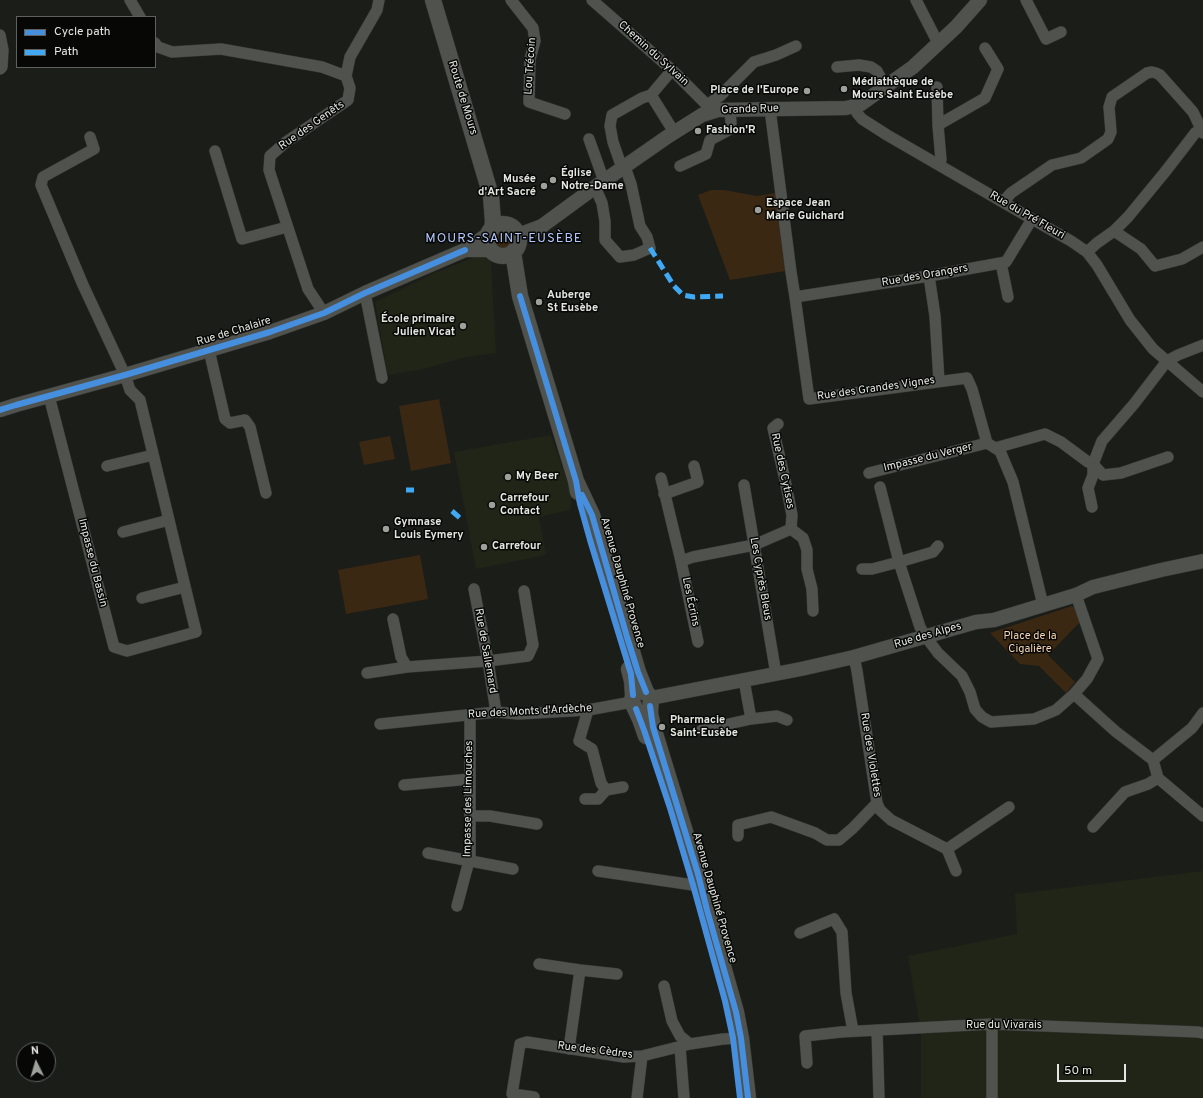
<!DOCTYPE html>
<html>
<head>
<meta charset="utf-8">
<style>
  body { margin:0 }
  #map { position:relative; width:1203px; height:1098px; overflow:hidden; background:#1b1d19; font-family:Overpass,sans-serif }
  canvas { display:block }
  .legend { position:absolute; left:16px; top:16px; width:140px; height:52px; box-sizing:border-box; background:#070806; border:1px solid #5f615e; margin:0; padding:5px 7px; list-style:none; font-size:12px; color:#e4e7e1 }
  .legend li { display:flex; align-items:center; gap:8px; height:20px }
  .legend b { width:20px; border:1px solid #5f615e }
  .north { position:absolute; left:16px; top:1042px; width:40px; height:40px; box-sizing:border-box; background:#070806; border:1px solid #5f615e; border-radius:50%; rotate:355deg; font-size:11px; font-weight:700; line-height:16px; text-align:center; color:#e4e7e1 }
  .north::after { content:''; display:block; margin:auto; width:14px; height:18px; background:#9ea09b; clip-path:polygon(50% 0,100% 100%,50% 72%,0 100%) }
  .scale { position:absolute; left:1057px; top:1064px; width:69px; height:18px; box-sizing:border-box; border:2px solid #e4e7e1; border-top:0; padding-left:5px; font-size:12px; line-height:14px; white-space:nowrap; color:#e4e7e1; -webkit-text-stroke:3px #070806; paint-order:stroke }
</style>
</head>
<body>
<div id="map">
<canvas width="1203" height="1098"></canvas>
<ul class="legend">
<li><b style="height:5px;background:#468fdf"></b>Cycle path</li>
<li><b style="height:5px;background:#3fa9f5"></b>Path</li>
</ul>
<div class="north">N</div>
<div class="scale">50 m</div>
</div>
<script>
const c = document.querySelector('canvas').getContext('2d');
c.lineJoin = 'round';
function paint(path, color) { c.fillStyle = color; c.fill(path, 'evenodd'); }
const poly = rows => new Path2D(rows.map(r => 'M' + r).join(''));
function strokePath(path, color, width, dash) { c.strokeStyle = color; c.lineWidth = width; c.lineCap = dash ? 'butt' : 'round'; c.setLineDash(dash || []); c.stroke(path); }
function drawText(font, color, halo, rows, align = 'center') {
  c.font = font + ' Overpass,sans-serif'; c.lineWidth = 3; c.setLineDash([]); c.textBaseline = 'middle'; c.strokeStyle = halo; c.fillStyle = color; for (const [text, x, y, turn = 0] of rows) {
    c.save(); c.translate(x, y); c.rotate((+turn || 0) * Math.PI / 180); c.textAlign = isNaN(turn) ? turn : align; if (halo) c.strokeText(text, 0, 0); c.fillText(text, 0, 0); c.restore();
  }
}
paint(poly([
  [480,255,489,258,491,261,496,353,467,357,419,370,388,375,375,302,432,274],
  [551,435,572,495,570,510,539,517,546,555,476,569,454,452],
  [1203,871,1203,1098,921,1098,921,1032,908,956,1017,934,1015,894]
]), '#202518');
paint(poly([
  [711,190,724,190,757,196,775,193,785,271,730,280,698,195],
  '494 240a9 9 0 1 1 18 0a9 9 0 1 1-18 0Z',
  [439,399,451,463,411,471,399,406],
  [390,436,395,459,364,465,359,442],
  [420,555,428,599,346,614,338,570],
  [1072,606,1078,610,1080,622,1048,655,1075,682,1066,693,1039,666,1020,664,990,633]
]), '#3b2813');
const minor = poly([
  [130,0,140,17],
  [511,0,533,28,535,41,530,59,529,102,565,114],
  [592,0,672,70,705,103,710,112],
  [916,0,938,43],
  [1026,0,1046,39,1061,32],
  [0,35,3,50,2,67,0,69],
  [155,43,158,47,172,52,221,49,322,67,346,76,350,88,348,100,286,142,270,156,269,170,308,289,324,313],
  [837,67,859,65,871,67,877,71,885,86],
  [672,70,651,95,674,132],
  [346,76,350,57,377,10,379,0],
  [937,87,938,125],
  [707,105,720,96,754,62,776,55,796,46],
  [855,106,857,113,862,119,887,135,1032,219,1071,241,1087,252,1097,265,1130,320,1153,349,1203,392],
  [770,109,791,272,795,297,809,399,967,378,972,389,987,443,1000,451,1013,482,1043,605],
  [589,139,604,181],
  [215,151,242,239,287,227],
  [939,165,941,160,938,125,985,98,998,69,985,48],
  [680,166,706,154,710,140,729,130,731,123,730,111],
  [622,168,613,142,610,126,612,115,642,98,651,95],
  [595,187,602,203,605,221,605,240,620,257,634,255,650,248,647,237,640,226,631,184,625,167],
  [1003,202,1011,193,1052,165,1081,158,1108,139,1111,132,1109,107,1112,97,1147,73,1152,72,1156,73,1160,75,1193,112,1203,133],
  [1114,231,1141,249,1155,266,1182,259,1203,247],
  [1087,252,1097,243,1114,231,1128,217,1165,172,1189,141,1195,133,1201,129],
  [1001,263,1008,297],
  [929,276,935,316,939,381],
  [365,293,382,378],
  [795,297,929,276,1006,262,1032,219],
  [209,350,225,419,230,423,245,420,250,427,266,493],
  [49,396,114,647,127,651,196,632,140,400,130,390,125,375,83,285,41,185,43,177,94,149,90,137],
  [995,448,1045,434,1061,442,1088,462,1093,464,1102,441,1134,404,1167,361,1178,355,1203,345],
  [107,466,153,455],
  [869,473,987,443],
  [661,478,681,561],
  [744,485,776,674],
  [880,487,899,562,920,627,926,637,938,653,962,676,970,692,975,709,982,717,991,722,1034,719,1056,710,1074,694,1115,731,1153,760,1158,778,1203,816],
  [664,494,698,482,694,466],
  [1092,507,1088,488,1093,475,1093,464,1103,475,1121,473,1168,457],
  [791,529,803,538,807,550,807,569,812,589,813,611],
  [123,532,169,520],
  [862,569,872,569,899,562,933,552,938,546],
  [474,589,488,661,496,712],
  [142,598,185,587],
  [393,619,401,657,407,667,488,661,528,656,533,645,524,591],
  [698,642,681,561,693,557,754,545,791,529,792,515,785,480,773,428,778,424],
  [854,657,857,671,877,803,880,810,891,820,947,849,1009,807],
  [367,673,407,667],
  [744,680,751,719,777,716,787,720],
  [1074,694,1087,679,1098,659,1076,595],
  [588,710,579,741,592,749,601,783,606,790],
  [380,724,496,712,518,714,588,710,632,702],
  [702,730,751,719],
  [1153,760,1192,728,1203,713],
  [404,785,470,779],
  [585,799,598,799,606,790,623,787],
  [470,816,490,816,537,824],
  [1093,827,1125,792,1148,784,1158,778],
  [738,836,738,825,771,817,815,833,827,840,839,840,853,828,877,803],
  [947,849,956,871],
  [428,853,513,869],
  [598,871,693,885],
  [457,906,470,857,470,715],
  [800,933,834,919,842,932,846,993,853,1031],
  [539,964,580,970,569,1049],
  [580,970,617,974],
  [664,986,672,1021,680,1036,690,1044],
  [877,1030,879,1098],
  [680,1047,684,1098],
  [807,1063,805,1036,841,1032,992,1024,1198,1032,1203,1033],
  [534,1097,512,1094,520,1044,527,1042,624,1057,642,1056,690,1044,723,1039,741,1038],
  [637,1098,642,1056],
  [992,1098,992,1024]
]);
const tertiary = poly([
  [518,235,542,226,598,185,667,137,702,115,718,110,846,108,855,106,861,104,913,67,956,27,980,0],
  [465,250,490,250],
  [0,410,16,405,125,375,270,332,324,313,365,293,465,250,487,235],
  [651,698,801,669,854,657,976,622,994,620,1076,595,1093,587,1161,570,1203,561]
]);
const secondary = poly([
  [433,0,491,196,493,222,492,228],
  '487 240a16 16 0 1 1 32 0a16 16 0 1 1-32 0Z',
  [513,252,520,296,576,481,578,492],
  [576,481,592,515,638,672,646,692,651,698,650,713,653,727,698,874,707,910,736,1012,741,1038,748,1098],
  [629,669,632,681,633,695],
  [641,691,636,693,633,695,632,702,640,719,646,736]
]);
strokePath(minor, '#363835', 12);
strokePath(tertiary, '#363835', 15);
strokePath(secondary, '#363835', 17);
strokePath(minor, '#50524e', 11);
strokePath(tertiary, '#50524e', 14);
strokePath(secondary, '#50524e', 16);
strokePath(poly([
  [650,248,674,286,683,295,694,297,723,296],
  [406,490,414,490],
  [452,511,460,518]
]), '#3fa9f5', 5, [10, 5]);
strokePath(poly([
  [520,296,576,481,580,504,590,540,631,674,633,695],
  [0,410,16,405,125,375,270,332,324,313,365,293,465,250],
  [582,495,592,515,627,637,638,672,646,692],
  [650,706,653,727,698,874,707,910,736,1012,741,1038,748,1098],
  [636,709,644,730,670,808,693,885,725,1001,733,1038,740,1098]
]), '#468fdf', 6);
for (const [x, y, r, color] of [
  [844,89,4,"#9ea09b"],
  [807,91,4,"#9ea09b"],
  [698,131,4,"#9ea09b"],
  [553,180,4,"#9ea09b"],
  [544,186,4,"#9ea09b"],
  [758,210,4,"#9ea09b"],
  [539,302,4,"#9ea09b"],
  [463,326,4,"#9ea09b"],
  [508,477,4,"#9ea09b"],
  [492,505,4,"#9ea09b"],
  [386,529,4,"#9ea09b"],
  [484,547,4,"#9ea09b"],
  [662,727,4,"#9ea09b"]
]) { const dot = new Path2D(); dot.arc(x, y, r, 0, 2 * Math.PI); c.fillStyle = color; c.fill(dot); strokePath(dot, '#070806', 1.5); }
drawText('11px', '#e4e7e1', '#070806', [
  ["Chemin du Sylvain",653,54,42],
  ["Lou Trécoin",531,66,-86],
  ["Route de Mours",462,98,73],
  ["Grande Rue",750,110,-2],
  ["Rue des Genêts",312,126,-35],
  ["Rue du Pré Fleuri",1027,216,30],
  ["Rue des Orangers",925,276,-10],
  ["Rue de Chalaire",234,332,-17],
  ["Rue des Grandes Vignes",876,389,-8],
  ["Impasse du Verger",928,458,-14],
  ["Rue des Cytises",782,471,78],
  ["Impasse du Bassin",92,563,76],
  ["Les Cyprès Bleus",760,579,80],
  ["Avenue Dauphiné Provence",622,583,74],
  ["Les Écrins",690,602,78],
  ["Rue des Alpes",928,636,-16],
  ["Rue de Sallemard",485,651,80],
  ["Rue des Monts d'Ardèche",530,712,-3],
  ["Rue des Violettes",870,755,81],
  ["Impasse des Limouches",469,799,-89],
  ["Avenue Dauphiné Provence",714,898,74],
  ["Rue du Vivarais",1004,1026],
  ["Rue des Cèdres",595,1051,7]
]);
drawText('bold 11px', '#e4e7e1', '#070806', [
  ["Médiathèque de",852,83],
  ["Mours Saint Eusèbe",852,96],
  ["Place de l'Europe",799,91,"right"],
  ["Fashion'R",706,131],
  ["Église",561,174],
  ["Notre-Dame",561,187],
  ["Musée",536,180,"right"],
  ["d'Art Sacré",536,193,"right"],
  ["Espace Jean",766,204],
  ["Marie Guichard",766,217],
  ["Auberge",547,296],
  ["St Eusèbe",547,309],
  ["École primaire",455,320,"right"],
  ["Julien Vicat",455,333,"right"],
  ["My Beer",516,477],
  ["Carrefour",500,499],
  ["Contact",500,512],
  ["Gymnase",394,523],
  ["Louis Eymery",394,536],
  ["Carrefour",492,547],
  ["Pharmacie",670,721],
  ["Saint-Eusèbe",670,734]
], 'left');
drawText('11px', '#f7d5b4', '#070806', [
  ["Place de la",1030,637],
  ["Cigalière",1030,650]
]);
c.letterSpacing = '1px';
drawText('13px', '#b2c7fd', '#070806', [
  ["MOURS-SAINT-EUSÈBE",504,239]
]);
c.letterSpacing = '0px';
</script>
</body>
</html>
